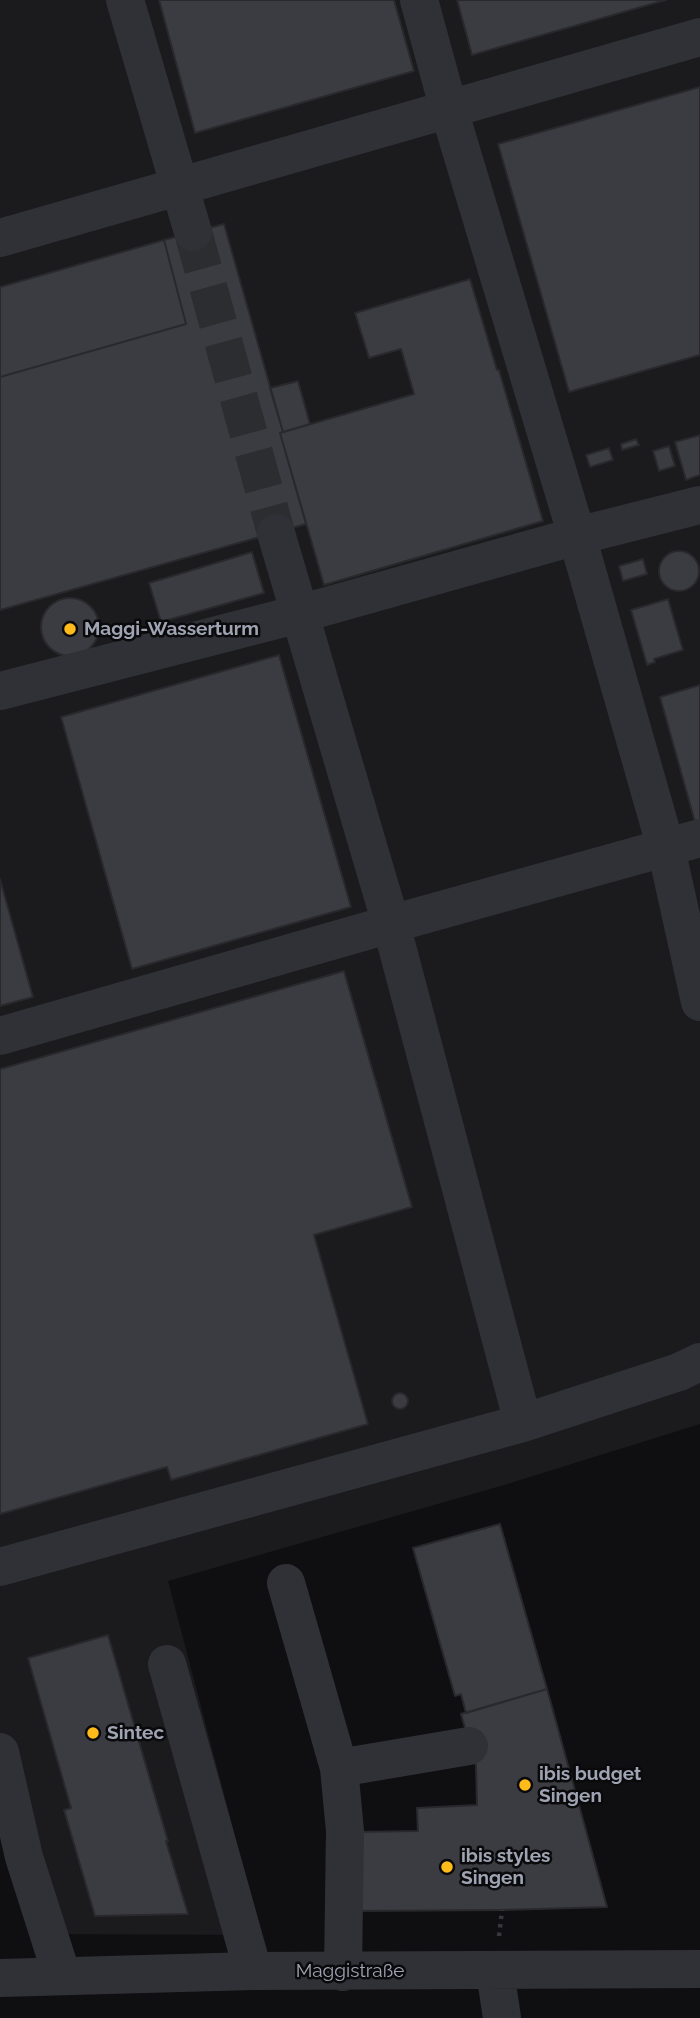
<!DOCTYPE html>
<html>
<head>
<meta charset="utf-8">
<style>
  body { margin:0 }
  canvas { display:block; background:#0f0f11 }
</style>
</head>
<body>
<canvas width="700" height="2018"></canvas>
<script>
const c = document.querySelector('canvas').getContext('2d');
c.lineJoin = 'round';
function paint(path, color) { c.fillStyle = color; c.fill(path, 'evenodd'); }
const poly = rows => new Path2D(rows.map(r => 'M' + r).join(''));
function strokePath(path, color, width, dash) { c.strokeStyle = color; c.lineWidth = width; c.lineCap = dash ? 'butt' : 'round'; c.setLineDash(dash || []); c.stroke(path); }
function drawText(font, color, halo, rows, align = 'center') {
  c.font = font + ' Raleway,sans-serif'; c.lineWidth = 5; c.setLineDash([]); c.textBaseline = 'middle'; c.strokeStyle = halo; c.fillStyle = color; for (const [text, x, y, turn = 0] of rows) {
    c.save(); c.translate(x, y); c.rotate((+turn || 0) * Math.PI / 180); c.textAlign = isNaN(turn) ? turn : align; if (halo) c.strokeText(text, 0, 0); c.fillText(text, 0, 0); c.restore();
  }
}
paint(poly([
  [0,0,700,0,700,1424,504,1485,168,1581,261,1935,49,1934,0,1752]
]), '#1b1b1e');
const building = poly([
  [159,0,394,0,414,71,195,133,159,0],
  [457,0,666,0,472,55,457,0],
  [700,87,700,355,569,392,498,144,700,87],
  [224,224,283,432,280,433,306,524,0,610,0,377,186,324,164,240,224,224],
  [164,240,186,324,0,377,0,287,164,240],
  [470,279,497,370,499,370,543,521,324,585,280,433,414,394,401,349,369,358,355,313,470,279],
  [298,381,310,424,283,432,270,388,298,381],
  [700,435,700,475,686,480,675,442,700,435],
  [636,439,639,445,622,450,621,444,636,439],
  [669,446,675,466,659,471,653,451,669,446],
  [609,448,613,460,590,467,586,455,609,448],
  '659 571a20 20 0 1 1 40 0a20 20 0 1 1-40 0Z',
  [252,552,264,593,161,622,149,583,252,552],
  [643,559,647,574,623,581,619,566,643,559],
  '41 627a29 29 0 1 1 58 0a29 29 0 1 1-58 0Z',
  [668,599,683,650,654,659,655,662,647,665,631,610,668,599],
  [279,655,351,907,132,969,61,717,279,655],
  [700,685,700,840,660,697,700,685],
  [0,879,33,997,0,1006,0,879],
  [344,971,412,1207,314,1235,368,1424,171,1480,167,1467,0,1514,0,1069,344,971],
  '392 1401a8 8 0 1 1 16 0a8 8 0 1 1-16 0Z',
  [500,1524,547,1689,466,1713,461,1694,455,1696,413,1548,500,1524],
  [108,1635,168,1841,166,1841,188,1914,95,1916,64,1810,71,1808,28,1658,108,1635],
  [547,1689,607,1907,502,1910,353,1911,354,1832,418,1831,417,1808,477,1805,476,1766,461,1714,547,1689]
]);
paint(building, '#3b3c41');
strokePath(building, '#29292d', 2);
strokePath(poly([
  [193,232,276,533]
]), '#2c2d31', 38, [38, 19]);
strokePath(poly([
  [499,1936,502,1910]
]), '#36383d', 4.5, [3.5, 5]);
strokePath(poly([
  [125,0,193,232],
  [419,0,449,110,577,536,666,848,700,1002],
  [0,238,700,37],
  [276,533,391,924,523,1423],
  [0,691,299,614,577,536,700,505],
  [0,1036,391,924,700,838],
  [0,1567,523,1423,679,1372,700,1362],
  [286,1583,339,1768],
  [167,1664,253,1971],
  [0,1752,24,1857,62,1976],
  [495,1971,502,2018],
  [343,1972,345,1831,339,1768,469,1746],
  [0,1978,253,1971,700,1969]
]), '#303136', 38);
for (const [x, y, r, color] of [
  [70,629,7,"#ffbb19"],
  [93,1733,7,"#ffbb19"],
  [525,1785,7,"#ffbb19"],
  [447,1867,7,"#ffbb19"]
]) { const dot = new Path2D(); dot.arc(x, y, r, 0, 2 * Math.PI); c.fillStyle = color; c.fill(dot); strokePath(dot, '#0a0a0c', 2.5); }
drawText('bold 19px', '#9fa4b3', '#0a0a0c', [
  ["Maggi-Wasserturm",84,629],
  ["Sintec",107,1733],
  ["ibis budget",539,1774],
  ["Singen",539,1796],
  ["ibis styles",461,1856],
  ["Singen",461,1878]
], 'left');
drawText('19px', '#9fa4b3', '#0a0a0c', [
  ["Maggistraße",350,1971]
]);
</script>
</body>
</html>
